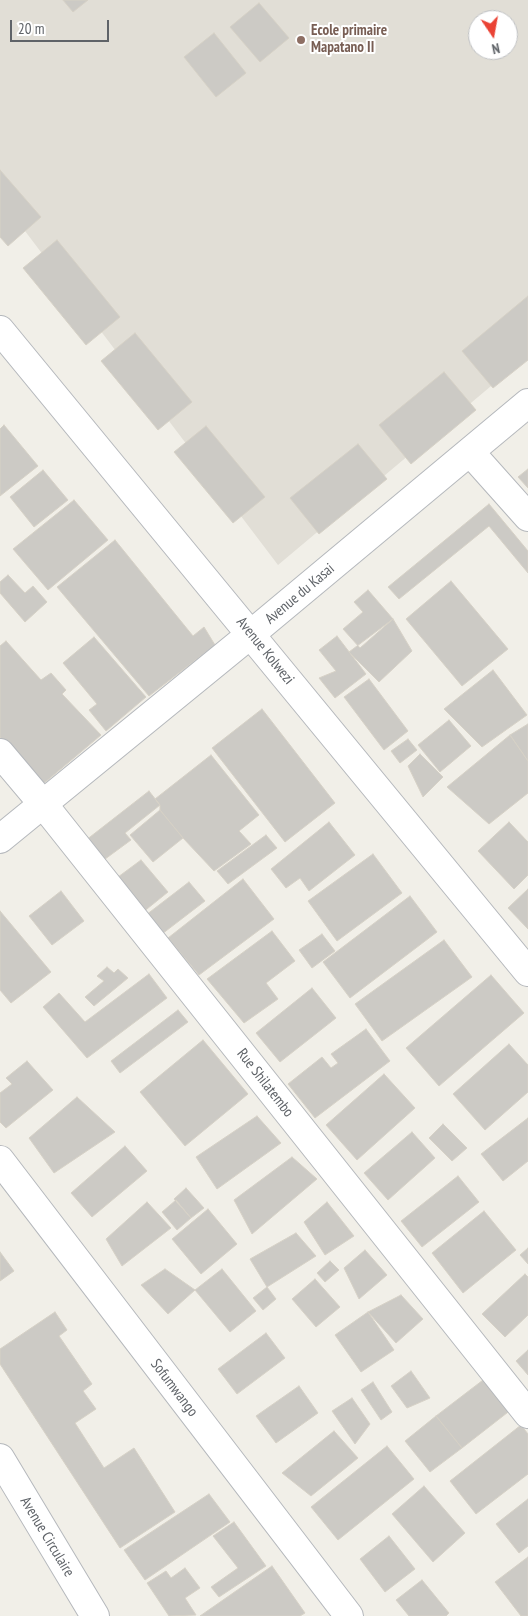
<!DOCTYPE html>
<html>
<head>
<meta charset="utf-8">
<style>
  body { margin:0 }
  #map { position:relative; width:528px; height:1616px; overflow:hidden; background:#f1efe8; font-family:"PT Sans Narrow",sans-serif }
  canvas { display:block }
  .north { position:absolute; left:468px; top:10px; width:50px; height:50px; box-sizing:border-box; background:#fff; border:1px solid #bfc1c3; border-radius:50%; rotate:168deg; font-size:14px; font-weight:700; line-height:20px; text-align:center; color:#5f6368 }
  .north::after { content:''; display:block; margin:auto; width:18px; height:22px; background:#ea4335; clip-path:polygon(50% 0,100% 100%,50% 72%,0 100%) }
  .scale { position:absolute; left:10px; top:20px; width:99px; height:22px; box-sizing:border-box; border:2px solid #5f6368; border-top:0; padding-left:6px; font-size:15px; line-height:18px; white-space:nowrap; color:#5f6368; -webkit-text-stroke:4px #fff; paint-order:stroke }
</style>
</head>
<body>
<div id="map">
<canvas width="528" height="1616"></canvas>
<div class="north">N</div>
<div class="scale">20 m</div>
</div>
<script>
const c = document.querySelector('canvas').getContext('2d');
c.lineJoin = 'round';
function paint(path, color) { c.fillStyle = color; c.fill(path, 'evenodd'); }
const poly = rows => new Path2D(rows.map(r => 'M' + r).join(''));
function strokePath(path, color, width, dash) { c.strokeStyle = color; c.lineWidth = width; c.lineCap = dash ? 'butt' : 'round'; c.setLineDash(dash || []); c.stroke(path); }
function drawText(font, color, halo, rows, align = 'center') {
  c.font = font + ' "PT Sans Narrow",sans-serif'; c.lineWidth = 4; c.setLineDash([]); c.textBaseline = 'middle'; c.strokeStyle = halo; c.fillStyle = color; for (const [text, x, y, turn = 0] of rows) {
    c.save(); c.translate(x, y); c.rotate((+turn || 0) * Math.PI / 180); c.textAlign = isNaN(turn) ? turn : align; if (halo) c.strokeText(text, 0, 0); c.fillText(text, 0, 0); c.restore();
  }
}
paint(poly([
  [0,0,528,0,528,355,278,565,0,198],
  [478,20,508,20,508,50,478,50]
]), '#e1ded6');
const building = poly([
  [63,0,88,0,73,12,63,0],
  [259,3,289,38,260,62,230,27,259,3],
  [214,33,246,73,216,97,184,57,214,33],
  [0,170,41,217,8,246,0,237,0,170],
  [57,240,120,317,86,345,23,268,57,240],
  [528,296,528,360,493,388,462,351,528,296],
  [135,333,192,402,158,430,101,361,135,333],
  [444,372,476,410,411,464,379,425,444,372],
  [4,425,38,466,0,496,0,429,4,425],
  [206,426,265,497,233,523,174,452,206,426],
  [358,444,387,479,319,534,290,498,358,444],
  [528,469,528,488,518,477,528,469],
  [43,470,68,500,34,527,10,497,43,470],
  [74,500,108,540,48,590,13,549,74,500],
  [489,504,528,551,528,573,489,526,399,599,388,587,489,504],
  [115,540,193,636,204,627,215,645,149,696,57,587,115,540],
  [8,575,25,593,33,586,47,602,25,622,0,593,0,582,8,575],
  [451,581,508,649,462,686,406,619,451,581],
  [368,590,393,619,360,648,343,629,363,612,354,602,368,590],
  [393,619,412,651,379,682,349,652,393,619],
  [337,636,366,674,335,698,319,678,336,671,319,650,337,636],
  [94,637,146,697,106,731,89,710,97,704,63,663,94,637],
  [6,641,41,680,51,673,66,690,62,694,101,735,43,784,0,737,0,646,6,641],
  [493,670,527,715,482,747,444,709,493,670],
  [369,679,408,731,384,750,344,697,369,679],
  [262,709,335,803,285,842,212,748,262,709],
  [449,720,471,746,440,772,418,745,449,720],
  [528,724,528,761,510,735,528,724],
  [510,735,528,761,528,793,489,824,447,787,510,735],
  [408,739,417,750,400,763,391,751,408,739],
  [420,754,443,777,423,797,408,766,420,754],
  [211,755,259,815,239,831,251,844,214,871,183,838,160,810,160,805,155,799,211,755],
  [149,791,160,805,125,833,131,840,97,865,81,844,149,791],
  [160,810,183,838,153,862,130,835,160,810],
  [329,822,355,855,309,891,300,878,286,888,271,869,329,822],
  [509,822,528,842,528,875,514,889,478,851,509,822],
  [266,835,277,848,228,884,217,871,266,835],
  [373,854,402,893,337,941,308,901,373,854],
  [141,860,168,892,142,913,114,880,141,860],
  [243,879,274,919,199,975,168,938,243,879],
  [189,882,205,901,162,934,146,915,189,882],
  [528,889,528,929,508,908,528,889],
  [61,891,84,921,52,945,29,916,61,891],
  [410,896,437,932,350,998,323,962,410,896],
  [0,911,51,972,11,1003,0,990,0,911],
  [272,931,295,961,266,983,278,999,244,1023,207,979,272,931],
  [322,934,335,951,312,968,299,950,322,934],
  [444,940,472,977,382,1041,355,1004,444,940],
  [107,967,114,973,118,969,128,978,94,1006,85,997,104,981,97,976,107,967],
  [149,974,167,998,87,1058,43,1007,59,993,85,1022,149,974],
  [491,975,524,1013,439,1086,406,1048,491,975],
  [312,988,336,1018,280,1062,256,1033,312,988],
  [178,1010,188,1022,120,1073,111,1061,178,1010],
  [366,1029,390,1061,315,1118,288,1084,322,1057,331,1068,338,1063,331,1054,366,1029],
  [203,1040,248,1094,185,1146,140,1092,203,1040],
  [509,1044,528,1065,528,1092,485,1130,453,1094,509,1044],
  [27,1061,53,1090,6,1128,0,1122,0,1093,12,1084,6,1078,27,1061],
  [384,1074,415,1108,357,1160,326,1125,384,1074],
  [77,1097,115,1132,54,1173,29,1138,77,1097],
  [257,1116,281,1143,217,1189,196,1157,257,1116],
  [528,1118,528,1161,503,1181,481,1154,528,1118],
  [443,1124,467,1148,452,1161,429,1138,443,1124],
  [412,1132,435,1158,388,1200,364,1173,412,1132],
  [125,1146,147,1171,92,1217,71,1193,125,1146],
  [292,1157,317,1179,252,1234,234,1200,292,1157],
  [458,1176,479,1202,422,1247,401,1221,458,1176],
  [186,1188,204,1208,191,1218,174,1199,186,1188],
  [176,1200,191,1218,177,1230,162,1212,176,1200],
  [147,1202,171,1228,122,1266,106,1239,147,1202],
  [327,1202,354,1236,325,1255,304,1222,327,1202],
  [208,1209,237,1244,201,1274,172,1239,208,1209],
  [484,1211,516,1250,463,1293,432,1253,484,1211],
  [296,1233,316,1256,267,1287,250,1259,296,1233],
  [528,1248,528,1264,520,1255,528,1248],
  [365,1250,387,1275,359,1299,344,1268,365,1250],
  [0,1252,14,1271,0,1281,0,1252],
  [330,1261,339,1270,325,1282,317,1273,330,1261],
  [165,1269,195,1290,168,1314,141,1285,165,1269],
  [222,1269,256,1311,230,1332,195,1290,222,1269],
  [525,1274,528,1277,528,1315,505,1337,482,1314,525,1274],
  [315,1279,340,1307,316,1327,292,1299,315,1279],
  [267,1287,276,1299,263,1310,253,1298,267,1287],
  [401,1295,423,1319,396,1343,368,1312,401,1295],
  [55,1312,67,1330,59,1336,92,1384,83,1391,96,1409,75,1423,104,1468,134,1448,175,1512,120,1548,0,1364,0,1349,55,1312],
  [368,1312,394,1350,361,1372,335,1335,368,1312],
  [266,1333,285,1358,237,1394,218,1369,266,1333],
  [528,1350,528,1375,516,1361,528,1350],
  [411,1371,430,1398,407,1408,391,1386,411,1371],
  [487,1377,512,1409,462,1448,436,1416,487,1377],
  [373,1382,392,1412,381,1420,361,1390,373,1382],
  [299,1386,318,1413,276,1443,256,1416,299,1386],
  [352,1398,370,1424,355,1444,332,1411,352,1398],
  [436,1416,462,1448,430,1472,405,1441,436,1416],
  [521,1425,528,1434,528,1474,476,1514,450,1481,521,1425],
  [334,1431,358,1458,311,1496,282,1473,334,1431],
  [387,1446,414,1479,338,1540,311,1507,387,1446],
  [424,1486,465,1533,433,1562,392,1514,424,1486],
  [209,1494,230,1522,145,1580,124,1550,209,1494],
  [528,1499,528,1546,519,1553,496,1524,528,1499],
  [234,1522,266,1566,219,1597,211,1587,238,1568,213,1536,234,1522],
  [389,1536,415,1569,385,1592,360,1559,389,1536],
  [528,1557,528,1616,521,1616,495,1582,528,1557],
  [272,1566,305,1613,300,1616,200,1616,272,1566],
  [185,1568,200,1588,185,1598,196,1615,169,1616,147,1583,166,1571,171,1578,185,1568],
  [422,1580,449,1613,446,1616,409,1616,396,1600,422,1580]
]);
paint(building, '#cccac5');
strokePath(building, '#d6d1c6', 1);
const minor = poly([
  [0,330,528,972],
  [470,452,528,517],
  [0,753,43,804,528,1414],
  [0,839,251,634,528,403],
  [0,1160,349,1616],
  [0,1458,95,1616]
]);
strokePath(minor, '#b5b8bc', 30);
strokePath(minor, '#fff', 28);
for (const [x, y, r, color] of [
  [301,40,5,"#8d6e63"]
]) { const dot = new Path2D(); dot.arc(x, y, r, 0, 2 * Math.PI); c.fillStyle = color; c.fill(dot); strokePath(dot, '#fff', 2); }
drawText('bold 15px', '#785e54', '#fff', [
  ["Ecole primaire",311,31],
  ["Mapatano II",311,48]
], 'left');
drawText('15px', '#5f6368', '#fff', [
  ["Avenue du Kasai",300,594,-40],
  ["Avenue Kolwezi",265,651,51],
  ["Rue Shilatembo",265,1083,52],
  ["Sofumwango",174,1388,53],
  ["Avenue Circulaire",47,1537,59]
]);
</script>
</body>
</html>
